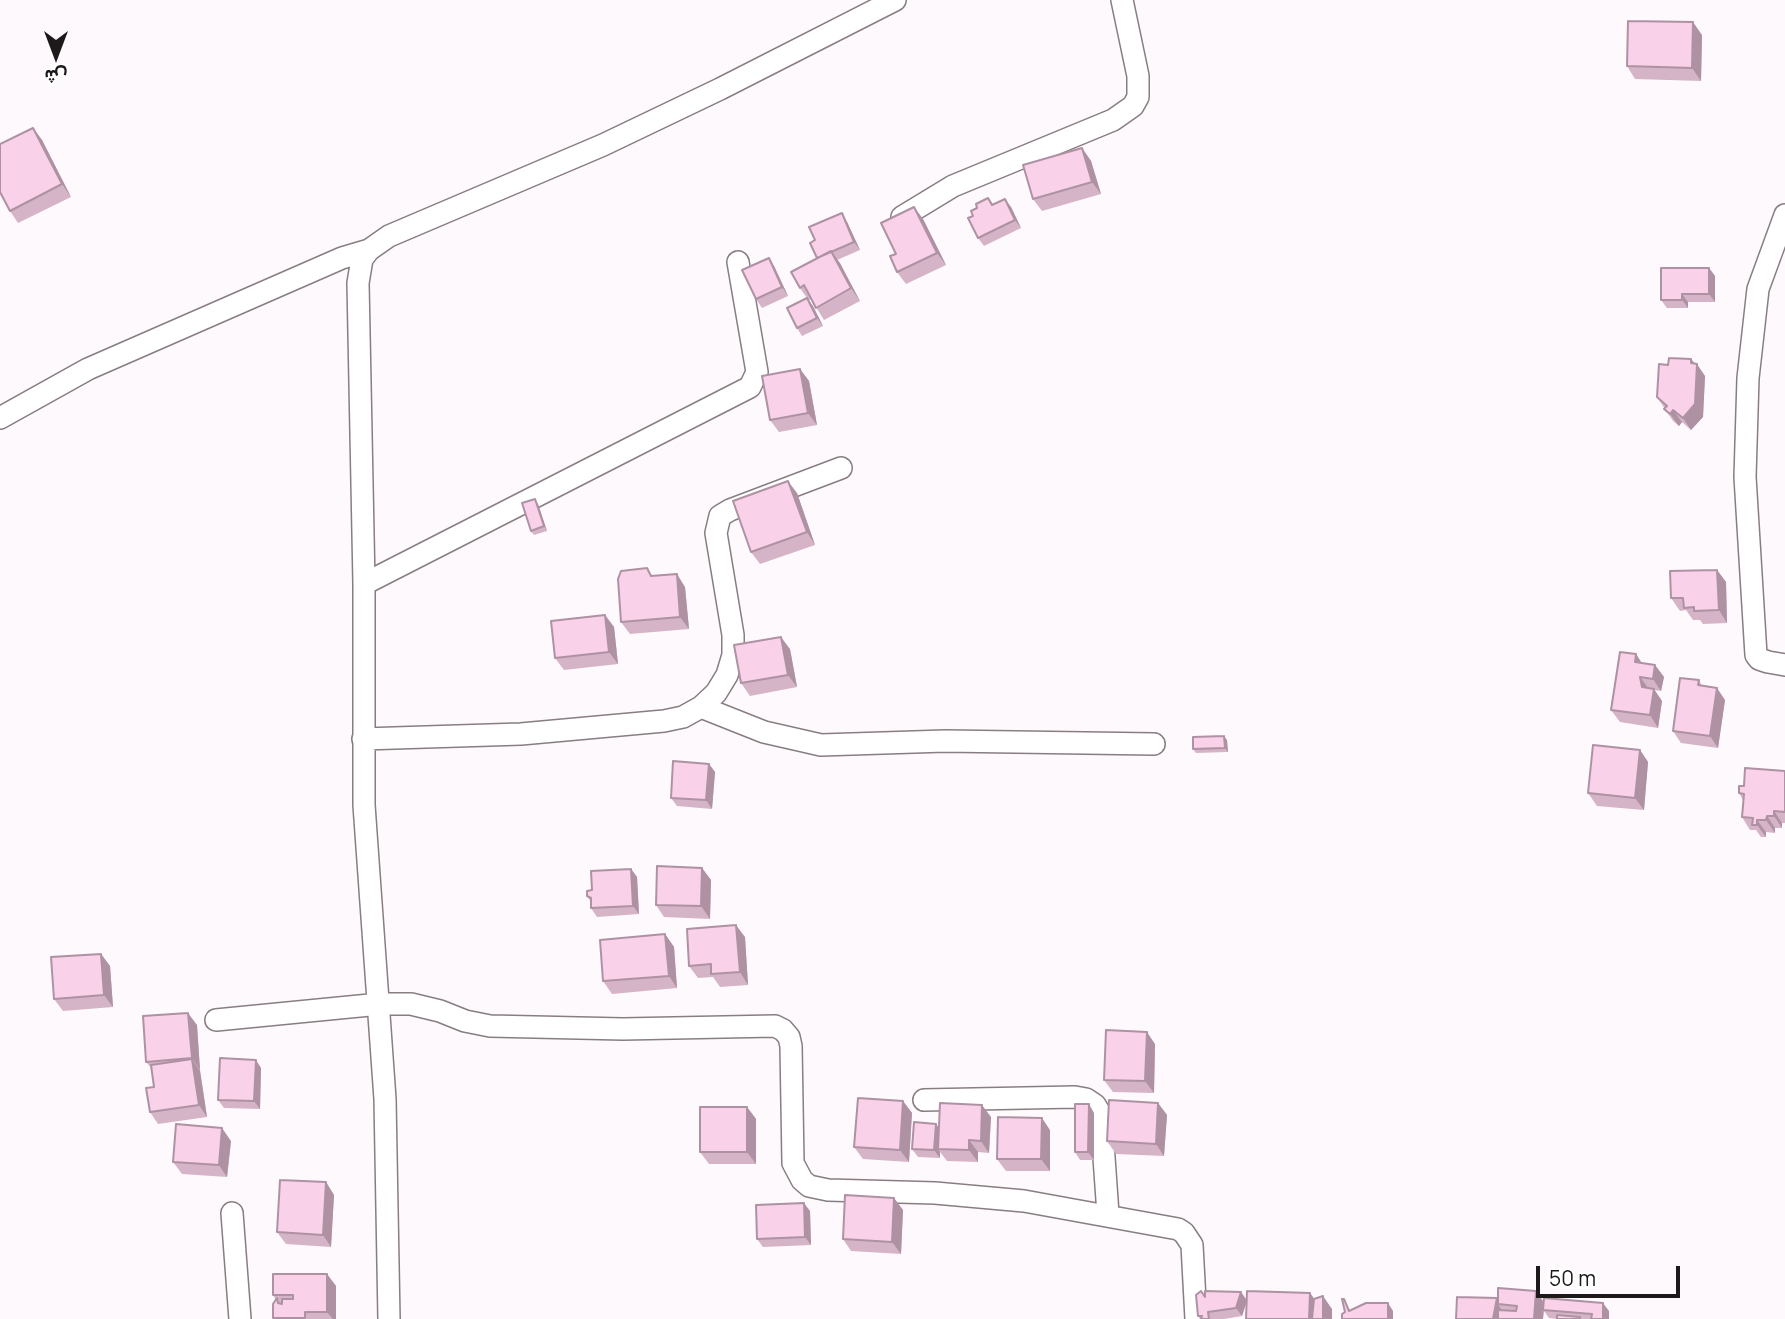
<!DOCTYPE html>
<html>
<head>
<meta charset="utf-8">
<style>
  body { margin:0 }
  #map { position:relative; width:1785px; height:1319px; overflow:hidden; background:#fef9fc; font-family:Manrope,Vazirmatn,sans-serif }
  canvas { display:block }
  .north { position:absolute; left:21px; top:21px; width:70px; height:70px; -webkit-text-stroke:5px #fff; paint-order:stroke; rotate:180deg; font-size:19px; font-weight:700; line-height:28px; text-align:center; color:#1d191b }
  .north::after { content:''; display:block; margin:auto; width:24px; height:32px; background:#1d191b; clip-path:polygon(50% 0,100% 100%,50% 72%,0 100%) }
  .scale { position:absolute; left:1536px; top:1266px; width:144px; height:32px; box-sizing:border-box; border:4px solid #1d191b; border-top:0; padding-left:9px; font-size:21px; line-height:24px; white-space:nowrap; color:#1d191b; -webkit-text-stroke:5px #fff; paint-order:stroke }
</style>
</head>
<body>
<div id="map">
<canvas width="1785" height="1319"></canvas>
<div class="north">ش</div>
<div class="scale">50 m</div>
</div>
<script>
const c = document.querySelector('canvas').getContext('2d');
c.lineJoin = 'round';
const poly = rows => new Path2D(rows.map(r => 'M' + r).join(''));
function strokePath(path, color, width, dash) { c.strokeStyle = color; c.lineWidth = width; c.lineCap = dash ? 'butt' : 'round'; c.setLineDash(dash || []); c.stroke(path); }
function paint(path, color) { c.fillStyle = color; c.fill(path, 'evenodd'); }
const street = poly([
  [1785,215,1758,289,1748,378,1745,477,1756,655,1759,659,1768,662,1785,665],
  [902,217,953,186,1113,120,1133,106,1138,97,1138,76,1122,0],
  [0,418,88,369,342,258,369,250],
  [364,584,750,387,757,372,738,262],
  [701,707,764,732,821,745,945,741,1154,744],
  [363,739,521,734,664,721,683,717,701,707,716,693,727,675,733,655,733,635,716,533,720,516,730,510,841,468],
  [216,1020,380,1004,411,1004,440,1011,465,1021,490,1026,623,1029,775,1026,783,1030,789,1037,791,1046,793,1163,802,1180,809,1186,828,1190,935,1193,1024,1201,1178,1229,1184,1233,1192,1245,1196,1319],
  [924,1100,1075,1097,1086,1099,1095,1105,1101,1115,1108,1214],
  [232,1213,240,1319],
  [389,1319,385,1099,364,805,364,584,358,283,362,259,369,250,389,236,603,145,720,89,895,0]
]);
strokePath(street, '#887d83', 24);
strokePath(street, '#fff', 21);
paint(poly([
  [1702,35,1701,81,1635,79,1627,66],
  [33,128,42,140,71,197,18,223,10,211],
  [1082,148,1091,161,1101,194,1042,211,1033,199],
  [988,198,993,204,1011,207,1021,228,984,246,978,238,973,216,977,208],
  [914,207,923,219,946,265,906,284,897,272],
  [847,222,860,250,837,260,860,301,824,320,811,299,809,300,823,326,802,336,797,328,807,298,800,288,817,258],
  [774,266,788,296,762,308,756,299],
  [1709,268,1715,276,1715,302,1688,302,1688,308,1667,308,1661,300],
  [1691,359,1705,376,1703,417,1691,430,1682,422,1679,426,1673,421,1657,397,1668,365],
  [800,369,809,381,817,425,779,432,770,420],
  [797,493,815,545,760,564,751,552],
  [538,504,547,531,534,535,531,531],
  [647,568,652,576,685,587,689,629,630,634,621,622],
  [1717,570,1726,582,1727,623,1703,624,1700,620,1693,620,1686,610,1680,611,1671,598],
  [605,615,614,627,618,664,564,670,555,658],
  [790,649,797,687,750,696,741,683],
  [1636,654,1642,663,1655,665,1664,677,1661,691,1654,690,1662,701,1658,728,1620,722,1611,710],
  [1699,680,1702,686,1725,700,1718,748,1681,743,1673,731],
  [1227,740,1228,752,1196,753,1193,749],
  [1640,750,1648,762,1644,810,1597,806,1588,793],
  [709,764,715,772,712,809,677,806,671,798],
  [1785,771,1785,823,1782,823,1782,828,1775,828,1775,833,1766,832,1766,837,1761,837,1756,830,1750,830,1742,817,1743,800,1739,793,1744,786],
  [702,868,711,880,710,919,664,917,656,905],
  [631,869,637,877,639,914,597,917,591,908,591,902,587,896,592,890],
  [665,934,674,947,677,988,612,994,603,981],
  [745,937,748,985,720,987,713,977,698,978,689,966],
  [101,954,110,966,113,1007,63,1011,54,999],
  [197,1025,200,1070,207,1117,158,1124,150,1112,154,1087,152,1069,146,1062],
  [1155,1044,1154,1093,1113,1092,1104,1080],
  [261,1068,260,1109,224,1108,218,1100],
  [903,1101,912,1113,909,1162,863,1159,854,1147],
  [1158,1103,1167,1115,1164,1156,1116,1154,1107,1141],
  [747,1107,756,1119,756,1164,709,1164,700,1152],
  [1094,1113,1094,1160,1080,1160,1075,1152],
  [991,1117,989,1153,978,1152,978,1162,947,1161,940,1152,940,1158,918,1157,912,1149,936,1124,939,1128],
  [1050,1130,1050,1171,1006,1171,997,1159],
  [231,1141,227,1177,182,1174,173,1162],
  [326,1182,334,1195,331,1247,286,1244,277,1232],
  [894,1198,903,1210,901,1254,851,1251,843,1239],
  [810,1211,811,1245,763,1247,757,1239],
  [327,1274,336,1286,336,1319,274,1319,273,1318,276,1300,273,1295],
  [1536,1291,1544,1302,1609,1311,1609,1319,1557,1319,1549,1318,1544,1311,1543,1319,1456,1319,1498,1300],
  [1241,1292,1246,1299,1310,1293,1314,1299,1332,1309,1246,1303,1242,1316,1224,1319,1200,1319,1198,1316,1205,1297]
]), '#d6b4c8');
paint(poly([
  [1693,22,1702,35,1701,81,1692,68],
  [33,128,42,140,71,197,62,184],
  [1082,148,1091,161,1101,194,1092,182],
  [1005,199,1011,207,1021,228,1015,220],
  [914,207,923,219,946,265,937,253],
  [842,213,847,222,860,250,854,242],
  [831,251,840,263,860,301,851,288],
  [769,258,774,266,788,296,782,287],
  [1709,268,1715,276,1715,302,1709,294],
  [1682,294,1688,302,1688,308,1682,300],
  [807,298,813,306,823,326,817,318],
  [1691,359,1697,366,1697,364,1705,376,1703,417,1691,430,1683,418],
  [800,369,809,381,817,425,808,413],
  [1673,410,1682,422,1679,426,1670,414],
  [788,481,797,493,815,545,807,532],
  [535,499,538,504,547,531,544,526],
  [1717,570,1726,582,1727,623,1719,610],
  [677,574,685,587,689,629,680,617],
  [605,615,614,627,618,664,609,652],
  [781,637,790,649,797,687,788,675],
  [1636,654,1644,667,1635,662],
  [1655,665,1664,677,1661,691,1653,679],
  [1640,677,1649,689,1642,687],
  [1717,688,1725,700,1718,748,1710,736],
  [1654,689,1662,701,1658,728,1650,715],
  [1224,736,1227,740,1228,752,1225,748],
  [1640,750,1648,762,1644,810,1635,798],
  [709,764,715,772,712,809,706,800],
  [1774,811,1782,823,1782,828,1774,816],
  [1767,816,1775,828,1775,833,1766,820],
  [1757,820,1766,832,1766,837,1757,825],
  [702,868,711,880,710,919,701,906],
  [631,869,637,877,639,914,633,906],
  [736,925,745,937,748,985,740,972],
  [665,934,674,947,677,988,669,976],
  [101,954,110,966,113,1007,104,995],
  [188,1013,197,1025,200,1070,192,1058],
  [1147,1032,1155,1044,1154,1093,1145,1081],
  [192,1059,200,1071,207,1117,199,1105],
  [256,1060,261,1068,260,1109,254,1101],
  [903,1101,912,1113,909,1162,900,1150],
  [1158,1103,1167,1115,1164,1156,1156,1144],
  [1089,1104,1094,1113,1094,1160,1088,1152],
  [982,1105,991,1117,989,1153,981,1141],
  [747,1107,756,1119,756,1164,747,1152],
  [1042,1118,1050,1130,1050,1171,1041,1159],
  [936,1124,942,1132,938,1149,940,1152,940,1158,934,1150],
  [222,1128,231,1141,227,1177,219,1165],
  [969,1140,978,1152,978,1162,969,1150],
  [326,1182,334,1195,331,1247,323,1235],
  [894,1198,903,1210,901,1254,892,1242],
  [804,1203,810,1211,811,1245,805,1237],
  [327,1274,336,1286,336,1319,333,1319,327,1312],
  [1536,1291,1544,1303,1543,1319,1534,1319],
  [1241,1292,1247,1301,1242,1316,1236,1308],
  [1310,1293,1319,1305,1318,1319,1309,1319],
  [1323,1296,1332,1309,1332,1319,1323,1319],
  [1497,1298,1501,1305,1498,1304,1502,1311,1500,1319,1493,1319],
  [1388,1303,1393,1311,1393,1319,1388,1319],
  [1603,1303,1609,1311,1609,1319,1603,1319]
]), '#ae92a3');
const building = poly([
  [1628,21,1693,22,1692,68,1627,66,1628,21],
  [33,128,62,184,10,211,0,192,0,144,33,128],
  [1082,148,1092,182,1033,199,1023,165,1082,148],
  [988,198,992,205,1005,199,1015,220,978,238,968,218,973,216,971,211,977,208,976,204,988,198],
  [914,207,937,253,897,272,890,256,896,254,881,223,914,207],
  [842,213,854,242,817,258,810,243,815,240,809,227,842,213],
  [831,251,851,288,816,308,804,285,800,288,791,272,831,251],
  [769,258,782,287,756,299,742,270,769,258],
  [1661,268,1709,268,1709,294,1682,294,1682,300,1661,300,1661,268],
  [807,298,817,318,797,328,787,308,807,298],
  [1669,358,1691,359,1691,363,1697,364,1695,404,1683,418,1673,410,1670,414,1664,409,1667,406,1657,397,1659,364,1668,365,1669,358],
  [800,369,808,413,770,420,762,376,800,369],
  [788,481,807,532,751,552,733,501,788,481],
  [535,499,544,526,531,531,522,503,535,499],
  [647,568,651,576,677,574,680,617,621,622,618,579,621,571,647,568],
  [1717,570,1719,610,1694,611,1694,607,1684,608,1683,598,1671,598,1670,571,1717,570],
  [605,615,609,652,555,658,551,621,605,615],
  [781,637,788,675,741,683,734,645,781,637],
  [1620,652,1636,654,1635,662,1655,665,1653,679,1640,677,1642,687,1654,689,1650,715,1611,710,1620,652],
  [1680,678,1699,680,1698,685,1717,688,1710,736,1673,731,1680,678],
  [1224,736,1225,748,1193,749,1193,737,1224,736],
  [1593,745,1640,750,1635,798,1588,793,1593,745],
  [673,761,709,764,706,800,671,798,673,761],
  [1745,768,1785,771,1785,812,1774,811,1774,816,1767,816,1766,820,1757,820,1757,825,1752,825,1753,818,1742,817,1744,794,1739,793,1739,786,1744,786,1745,768],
  [657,866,702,868,701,906,656,905,657,866],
  [631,869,633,906,591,908,591,898,587,896,587,891,592,890,591,871,631,869],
  [736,925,740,972,711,974,711,964,689,966,687,929,736,925],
  [665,934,669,976,603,981,600,940,665,934],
  [101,954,104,995,54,999,51,957,101,954],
  [188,1013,192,1058,146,1062,143,1016,188,1013],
  [1106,1030,1147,1032,1145,1081,1104,1080,1106,1030],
  [220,1058,256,1060,254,1101,218,1100,220,1058],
  [192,1059,199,1105,150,1112,146,1088,154,1087,151,1065,192,1059],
  [858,1098,903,1101,900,1150,854,1147,858,1098],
  [1109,1100,1158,1103,1156,1144,1107,1141,1109,1100],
  [940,1103,982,1105,981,1141,969,1140,969,1150,938,1149,940,1103],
  [1075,1104,1089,1104,1088,1152,1075,1152,1075,1104],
  [700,1107,747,1107,747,1152,700,1152,700,1107],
  [998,1117,1042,1118,1041,1159,997,1159,998,1117],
  [914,1122,936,1124,934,1150,912,1149,914,1122],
  [176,1124,222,1128,219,1165,173,1162,176,1124],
  [280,1180,326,1182,323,1235,277,1232,280,1180],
  [845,1195,894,1198,892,1242,843,1239,845,1195],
  [804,1203,805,1237,757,1239,756,1205,804,1203],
  [273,1274,327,1274,327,1312,305,1312,305,1318,273,1318,273,1304,277,1298,278,1303,282,1304,282,1299,293,1299,293,1295,273,1295,273,1274],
  [1498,1288,1536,1291,1534,1319,1498,1319,1498,1310,1516,1311,1517,1306,1498,1304,1498,1288],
  [1201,1291,1205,1297,1205,1291,1241,1292,1236,1308,1208,1312,1209,1319,1201,1319,1202,1316,1198,1316,1196,1295,1201,1291],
  [1247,1291,1310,1293,1309,1319,1246,1319,1247,1291],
  [1323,1296,1323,1319,1312,1319,1314,1299,1323,1296],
  [1457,1297,1497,1298,1493,1319,1456,1319,1457,1297],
  [1544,1298,1603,1303,1603,1319,1591,1319,1592,1314,1543,1310,1544,1298],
  [1342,1299,1344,1299,1349,1311,1366,1303,1388,1303,1388,1319,1342,1319,1342,1314,1345,1312,1342,1299],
  [1557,1315,1580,1317,1580,1319,1557,1319,1557,1315]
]);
paint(building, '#f9d1e9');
strokePath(building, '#ae92a3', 2);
</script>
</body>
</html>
